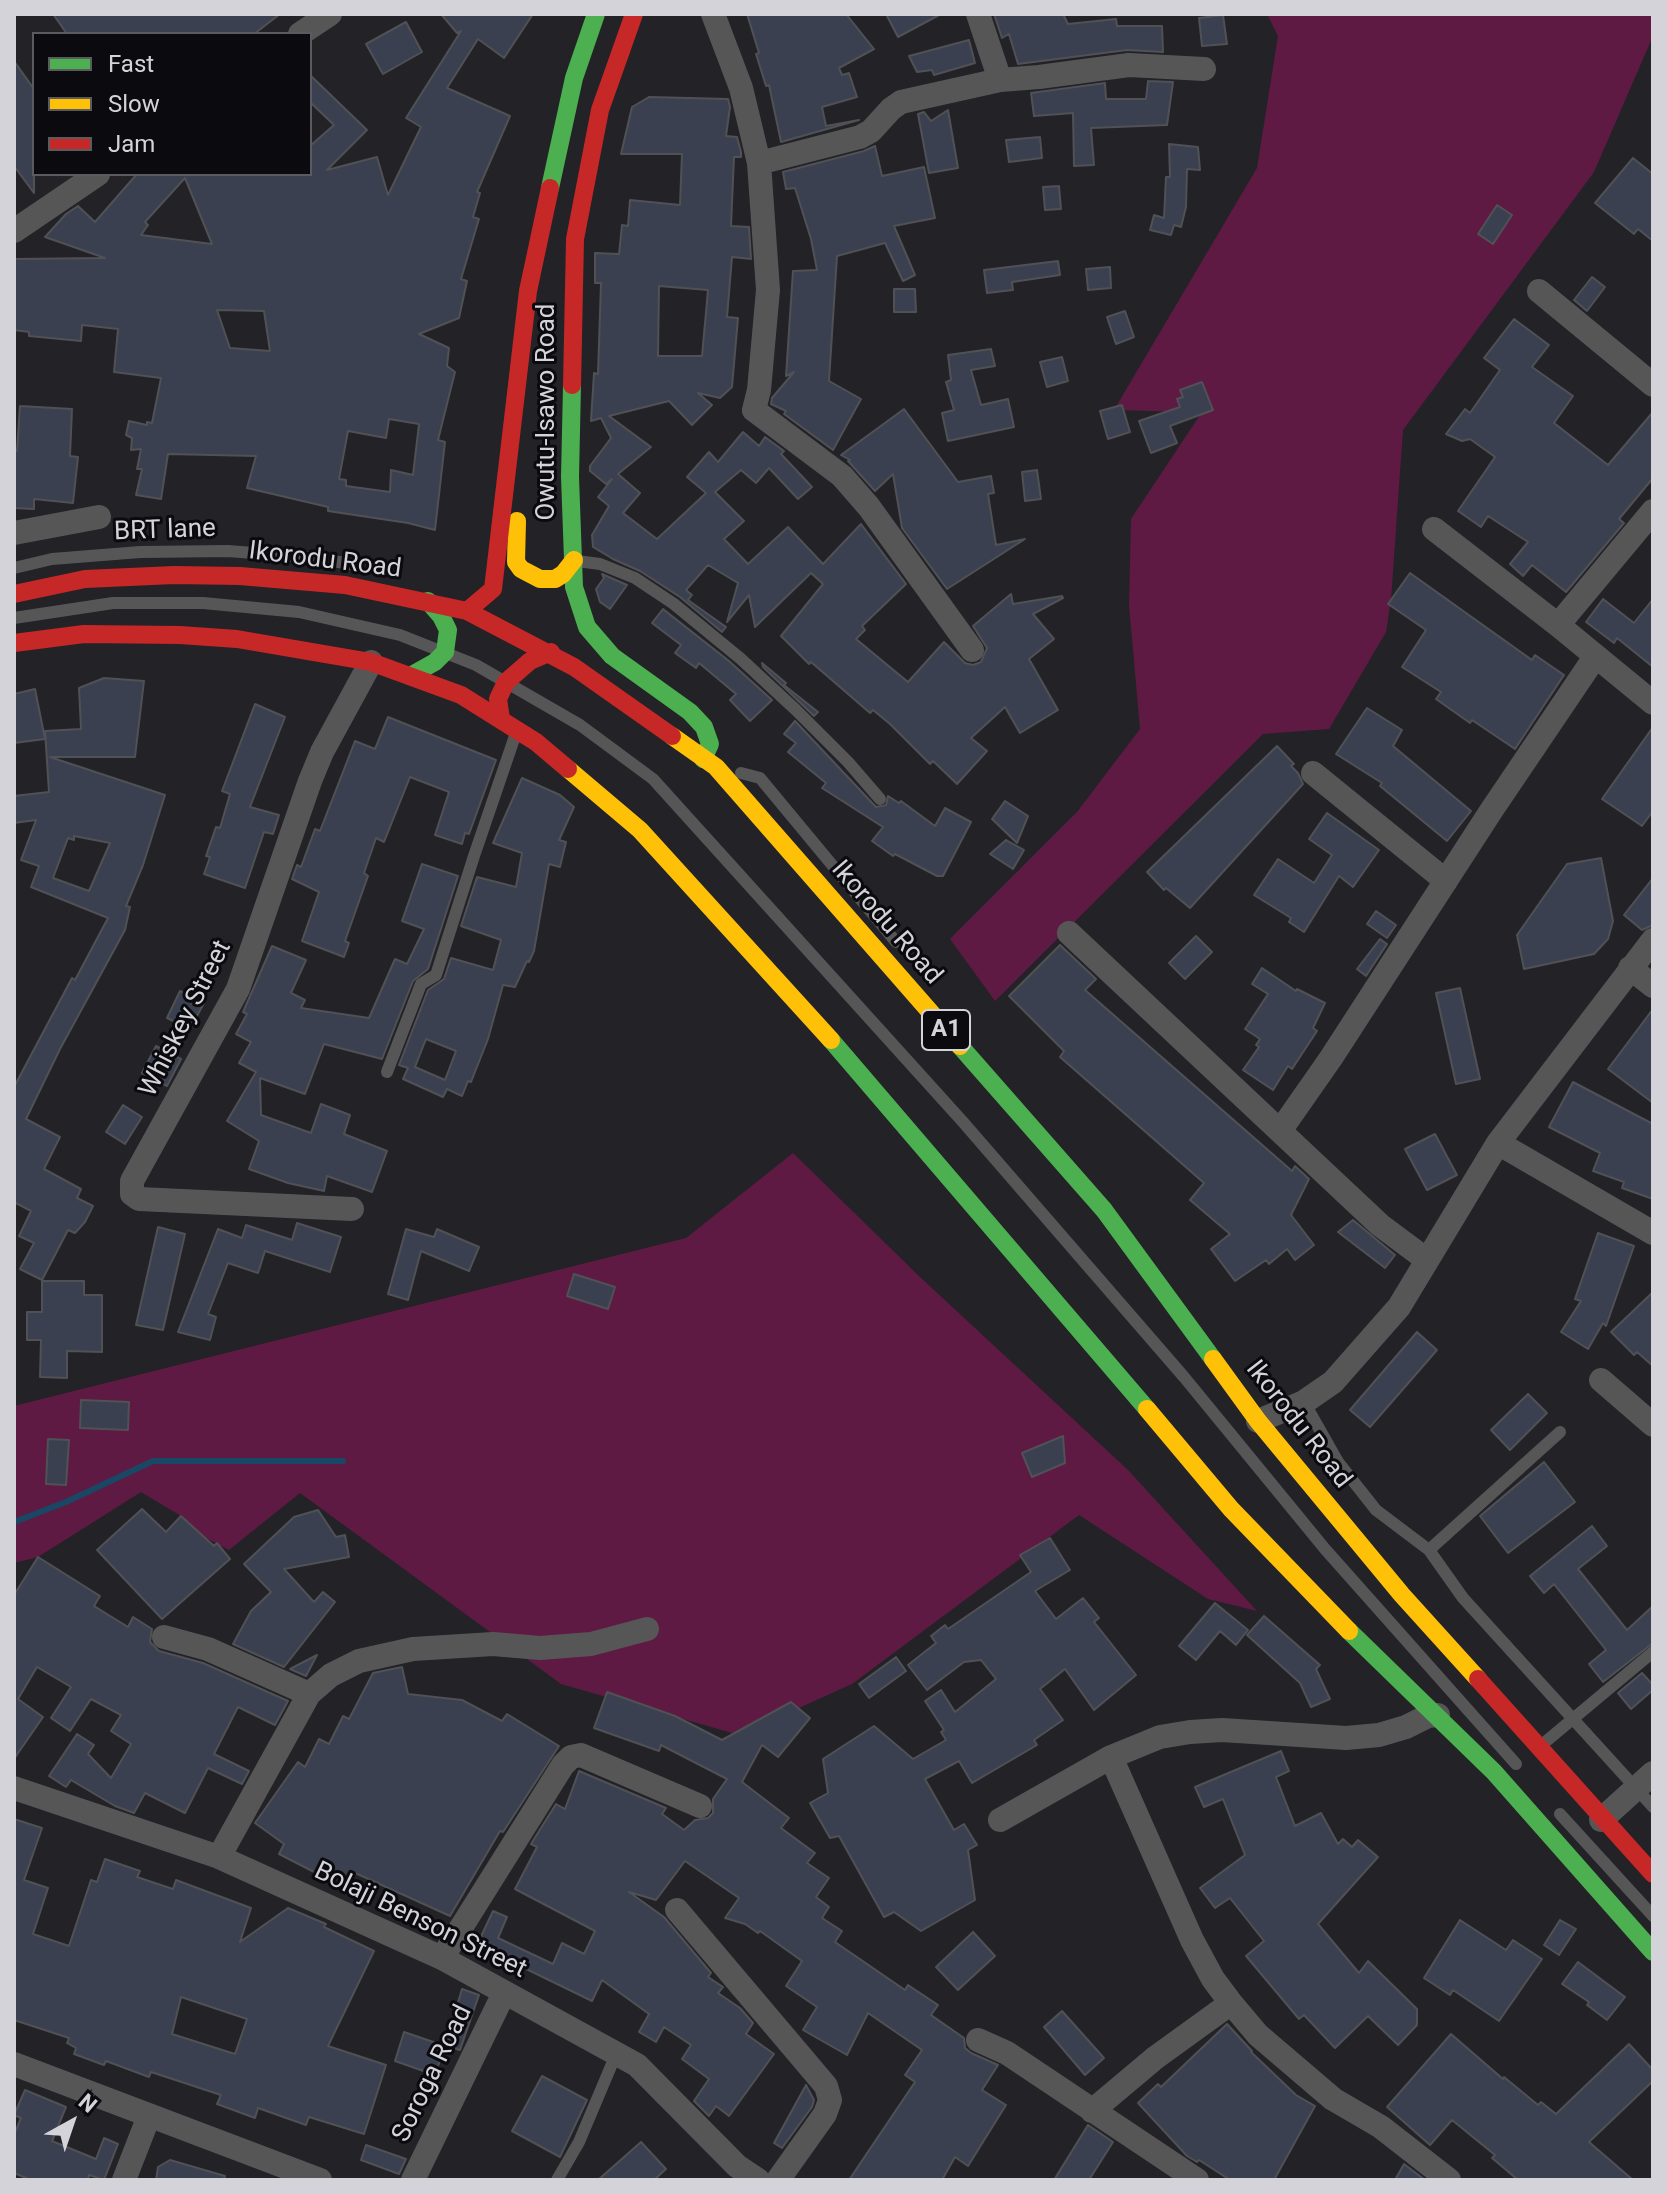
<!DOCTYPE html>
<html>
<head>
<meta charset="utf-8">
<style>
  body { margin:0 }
  #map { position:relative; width:1667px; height:2194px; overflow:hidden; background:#222227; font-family:Roboto,sans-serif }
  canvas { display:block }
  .frame { position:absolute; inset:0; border:16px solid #d4d3da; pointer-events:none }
  .legend { position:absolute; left:32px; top:32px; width:280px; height:144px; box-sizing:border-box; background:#0b0a0e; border:2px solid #5b5a60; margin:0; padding:10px 14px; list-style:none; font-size:24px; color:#d4d3da }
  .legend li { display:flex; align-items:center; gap:16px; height:40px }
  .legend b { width:40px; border:2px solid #5b5a60 }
  .north { position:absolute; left:32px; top:2082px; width:80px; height:80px; -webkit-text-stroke:6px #0b0a0e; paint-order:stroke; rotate:40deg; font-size:22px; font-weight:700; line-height:32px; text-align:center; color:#d4d3da }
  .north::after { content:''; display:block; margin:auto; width:28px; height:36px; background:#d4d3da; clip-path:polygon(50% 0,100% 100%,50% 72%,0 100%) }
</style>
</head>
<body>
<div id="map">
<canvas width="1667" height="2194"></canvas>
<div class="frame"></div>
<ul class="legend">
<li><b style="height:10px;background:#4caf50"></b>Fast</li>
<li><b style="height:10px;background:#ffc107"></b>Slow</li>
<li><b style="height:10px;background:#c62828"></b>Jam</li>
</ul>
<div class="north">N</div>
</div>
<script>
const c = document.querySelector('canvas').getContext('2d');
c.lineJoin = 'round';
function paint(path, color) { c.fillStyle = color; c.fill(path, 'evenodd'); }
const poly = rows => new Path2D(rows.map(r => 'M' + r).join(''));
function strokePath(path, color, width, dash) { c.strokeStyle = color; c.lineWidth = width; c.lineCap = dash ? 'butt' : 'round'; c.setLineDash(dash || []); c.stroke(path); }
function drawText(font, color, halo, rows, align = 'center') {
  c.font = font + ' Roboto,sans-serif'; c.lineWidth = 6; c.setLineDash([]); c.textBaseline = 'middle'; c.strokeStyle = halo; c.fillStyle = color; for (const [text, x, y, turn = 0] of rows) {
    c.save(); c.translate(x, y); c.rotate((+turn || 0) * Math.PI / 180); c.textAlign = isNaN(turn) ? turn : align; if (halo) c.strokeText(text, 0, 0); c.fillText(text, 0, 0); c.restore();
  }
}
paint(poly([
  [1267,14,1653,14,1653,36,1594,172,1403,430,1391,599,1386,632,1329,729,1263,734,995,1001,950,939,1077,812,1140,729,1129,605,1131,519,1200,415,1190,412,1114,410,1257,168,1278,36],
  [793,1153,920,1277,1128,1470,1257,1611,1208,1599,1079,1515,852,1684,739,1735,561,1684,300,1493,229,1550,204,1537,181,1516,141,1492,38,1557,14,1563,14,1406,686,1238]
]), '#5f1a44');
strokePath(poly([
  [14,1522,66,1502,153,1461,343,1461]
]), '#194764', 6);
const building = poly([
  [53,14,280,14,254,34,67,34,53,14],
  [441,14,533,14,504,58,478,39,447,88,510,116,477,192,480,193,473,217,479,219,461,279,467,281,459,318,419,334,449,348,447,366,455,372,438,440,445,442,435,530,408,523,328,511,328,507,247,488,256,456,168,454,161,499,136,495,142,469,137,469,141,449,131,450,132,438,126,435,129,421,147,425,147,422,152,423,161,378,114,372,118,329,82,325,81,341,29,336,29,332,14,330,14,259,105,258,45,237,66,214,78,206,95,222,137,174,310,174,310,146,334,125,310,102,310,75,367,130,327,170,377,157,388,195,421,127,406,118,461,31,457,33,441,14],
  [185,178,212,244,141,235,148,225,145,222,185,178],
  [217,310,264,311,270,351,230,348,217,310],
  [389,419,419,424,413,475,391,470,390,492,346,486,346,480,339,479,348,431,386,438,389,419],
  [747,14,846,14,874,49,839,68,842,75,849,73,857,97,822,107,826,126,859,120,781,142,769,85,766,86,756,54,759,53,747,14],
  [886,14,941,14,898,37,886,14],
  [994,14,1063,14,1068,24,1116,19,1117,26,1162,26,1163,52,1127,50,1018,64,1009,34,1002,38,994,14],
  [1223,15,1227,44,1202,46,1199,18,1223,15],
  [406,22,422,52,383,74,366,44,406,22],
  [969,40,975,63,934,75,932,70,917,72,909,56,969,40],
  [14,61,34,89,34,193,14,166,14,61],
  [1148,81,1173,82,1167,125,1091,128,1094,165,1074,166,1073,113,1034,116,1031,93,1105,83,1106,99,1146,99,1148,81],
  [649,97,728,99,730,107,726,136,737,137,741,152,741,157,734,157,731,226,749,227,751,259,732,257,727,317,738,318,732,387,720,398,698,393,712,405,692,425,669,401,609,416,651,447,618,474,640,493,623,513,657,539,706,493,687,477,709,452,718,462,743,432,759,446,765,437,784,451,781,454,812,487,798,499,769,468,756,483,741,470,715,492,744,521,724,539,748,564,788,527,823,564,861,524,906,584,862,626,865,630,856,639,908,682,944,642,965,663,973,665,981,662,987,648,973,626,1011,594,1013,604,1062,596,1063,598,1033,614,1054,639,1029,659,1058,710,1020,733,1005,707,971,738,987,751,957,784,933,761,930,764,890,724,873,710,870,713,811,662,809,664,781,636,823,584,811,573,755,627,749,595,727,622,738,583,708,565,686,590,692,595,688,600,726,627,722,632,680,597,640,571,613,559,593,547,592,535,609,506,598,497,612,479,606,484,590,471,590,466,611,438,601,418,591,421,594,373,598,374,601,283,595,283,595,253,619,254,622,225,628,226,630,200,680,205,682,154,621,154,632,107,649,97],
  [659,286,708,290,702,356,658,356,659,286],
  [948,110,958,168,929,173,918,114,924,112,931,121,948,110],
  [1040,137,1042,158,1009,162,1006,140,1040,137],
  [1169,144,1198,147,1200,170,1187,169,1186,207,1181,227,1174,225,1171,235,1150,230,1154,215,1164,218,1166,177,1170,177,1169,144],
  [875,146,882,176,924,167,935,218,894,226,915,275,903,281,885,243,837,256,829,381,861,399,833,450,784,414,786,411,771,404,772,398,794,372,786,376,793,271,817,270,811,239,795,188,786,189,783,172,864,151,875,146],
  [1633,158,1653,174,1653,241,1638,229,1634,234,1595,203,1633,158],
  [1059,186,1061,209,1045,210,1043,187,1059,186],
  [1497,205,1512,215,1493,244,1478,234,1497,205],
  [1058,261,1060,275,1012,282,1013,290,987,293,984,270,1058,261],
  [1110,267,1111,288,1088,290,1086,269,1110,267],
  [1592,277,1605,287,1587,311,1574,300,1592,277],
  [894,289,915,289,916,312,894,312,894,289],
  [1125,311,1134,337,1116,344,1107,317,1125,311],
  [1514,319,1549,345,1532,367,1573,396,1554,423,1608,465,1653,412,1653,478,1619,519,1624,523,1566,592,1532,565,1523,576,1510,564,1528,542,1488,516,1481,527,1458,511,1495,457,1470,439,1462,441,1446,434,1465,409,1470,413,1500,370,1484,358,1514,319],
  [991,349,995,366,971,370,981,405,1008,399,1014,427,948,441,942,413,954,410,946,382,951,380,948,355,991,349],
  [1062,357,1068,381,1047,387,1040,362,1062,357],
  [1202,382,1213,410,1170,426,1177,443,1151,453,1139,421,1180,407,1177,399,1183,397,1180,390,1202,382],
  [1122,405,1130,432,1108,439,1100,411,1122,405],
  [20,406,72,409,70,456,78,457,73,503,34,499,34,509,14,508,14,451,17,451,20,406],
  [904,409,958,482,991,476,994,493,988,494,996,545,1025,539,947,589,902,528,893,474,875,491,848,461,850,460,841,455,904,409],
  [1037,470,1041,499,1025,501,1022,472,1037,470],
  [1410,573,1532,660,1535,655,1564,675,1515,749,1472,720,1470,723,1436,699,1441,692,1402,667,1426,630,1388,604,1410,573],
  [602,574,627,585,610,609,600,602,596,589,604,578,602,574],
  [1603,599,1634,623,1653,599,1653,667,1617,638,1614,643,1586,622,1603,599],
  [663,609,729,661,772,700,750,721,730,700,736,694,699,663,696,668,675,653,681,645,652,623,663,609],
  [762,663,786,683,784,685,818,712,814,716,763,667,762,663],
  [104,678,144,681,135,757,50,757,165,795,143,865,126,906,130,907,125,930,60,1049,26,1119,60,1137,44,1169,81,1189,77,1198,93,1206,85,1222,75,1233,68,1230,42,1280,20,1269,34,1243,19,1236,31,1211,14,1202,14,1087,72,978,75,980,108,918,31,887,39,866,21,860,36,820,14,823,14,796,49,792,45,731,81,729,79,688,104,678],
  [74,836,110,843,89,891,53,878,68,838,74,840,74,836],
  [35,689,45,739,14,743,14,694,35,689],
  [255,704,285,717,250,807,279,815,273,834,264,832,245,888,204,874,210,857,206,856,216,827,220,828,230,794,222,791,255,704],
  [1367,708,1402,730,1393,746,1471,811,1447,841,1380,786,1382,783,1336,754,1367,708],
  [388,717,496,760,469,834,465,833,462,844,435,835,449,792,410,777,384,842,376,838,364,873,368,876,345,941,349,943,344,957,302,941,319,892,292,879,297,865,301,867,315,829,320,831,355,741,375,749,388,717],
  [795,721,876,807,886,805,888,796,899,803,901,801,935,826,945,808,971,822,943,876,937,876,895,854,893,856,872,841,883,827,822,788,826,783,788,752,796,743,784,734,795,721],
  [1653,727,1653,811,1642,826,1602,799,1653,727],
  [1277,746,1294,764,1291,766,1298,773,1303,784,1190,908,1166,888,1164,890,1147,872,1277,746],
  [522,778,560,795,574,807,559,840,566,842,560,867,549,864,534,951,529,962,527,961,515,987,503,985,488,1039,471,1082,468,1081,462,1096,447,1089,443,1097,403,1079,408,1068,399,1065,428,990,444,979,451,958,493,970,501,940,461,926,477,877,516,887,522,853,493,843,522,778],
  [426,1039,456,1051,445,1080,415,1067,426,1039],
  [1005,801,1028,816,1017,843,992,819,1005,801],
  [1327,813,1379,850,1353,887,1339,876,1304,932,1289,922,1291,918,1254,895,1278,859,1314,883,1332,855,1309,839,1327,813],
  [1006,840,1024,850,1013,869,990,854,1006,840],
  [1601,858,1613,921,1608,939,1594,954,1524,969,1517,935,1567,864,1601,858],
  [422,864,458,876,428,969,413,981,382,1059,324,1044,305,1094,260,1078,261,1115,311,1133,321,1104,350,1115,344,1134,387,1151,372,1192,327,1176,324,1191,288,1183,249,1169,259,1141,227,1121,256,1072,239,1063,251,1042,236,1034,247,1014,243,1012,272,946,306,960,291,993,305,1000,301,1008,369,1018,395,959,407,964,424,929,402,921,422,864],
  [1653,878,1653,925,1642,930,1624,915,1653,878],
  [1376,911,1396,925,1387,938,1367,924,1376,911],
  [1196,936,1212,952,1185,979,1169,963,1196,936],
  [1380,939,1387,944,1366,976,1357,969,1380,939],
  [1060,945,1096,979,1085,990,1292,1171,1295,1166,1309,1179,1291,1215,1314,1245,1295,1260,1287,1249,1269,1264,1266,1260,1235,1281,1211,1249,1230,1234,1190,1200,1204,1183,1060,1057,1064,1051,1009,996,1060,945],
  [1262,968,1296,991,1297,989,1325,1003,1313,1028,1317,1031,1292,1069,1288,1066,1273,1090,1243,1070,1259,1047,1256,1045,1260,1039,1245,1029,1268,994,1252,984,1262,968],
  [1460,988,1480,1079,1456,1084,1436,993,1460,988],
  [180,991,204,1003,190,1029,167,1018,180,991],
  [1653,1009,1653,1103,1608,1069,1653,1009],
  [156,1046,181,1059,167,1086,142,1073,156,1046],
  [1573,1082,1653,1124,1653,1199,1622,1188,1624,1182,1593,1171,1600,1153,1549,1127,1573,1082],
  [123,1105,142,1117,125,1144,106,1132,123,1105],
  [1435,1134,1457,1175,1427,1190,1405,1149,1435,1134],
  [1353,1220,1395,1255,1385,1268,1338,1232,1353,1220],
  [297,1223,341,1237,330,1272,265,1251,258,1273,228,1263,208,1314,216,1317,210,1340,178,1332,218,1229,242,1238,246,1225,292,1240,297,1223],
  [158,1227,185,1234,163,1330,136,1325,158,1227],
  [406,1229,434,1237,437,1229,479,1247,469,1271,421,1251,408,1300,388,1294,406,1229],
  [1598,1233,1634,1246,1606,1326,1603,1323,1588,1349,1561,1332,1581,1301,1575,1299,1598,1233],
  [574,1274,615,1287,608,1309,567,1296,574,1274],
  [42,1281,84,1281,84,1295,102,1295,102,1352,67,1351,67,1378,40,1377,41,1340,27,1340,27,1312,42,1312,42,1281],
  [1653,1292,1653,1366,1637,1352,1634,1355,1611,1332,1653,1292],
  [1417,1332,1437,1350,1370,1427,1350,1410,1417,1332],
  [1528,1394,1547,1413,1510,1450,1491,1430,1528,1394],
  [81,1400,129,1402,128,1430,80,1428,81,1400],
  [1063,1436,1065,1463,1032,1477,1022,1453,1063,1436],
  [48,1439,69,1440,66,1485,46,1484,48,1439],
  [1544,1462,1575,1502,1508,1553,1480,1516,1544,1462],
  [142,1509,166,1532,181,1516,214,1546,217,1543,230,1559,162,1619,97,1550,142,1509],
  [318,1510,336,1537,345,1535,349,1557,284,1569,314,1602,323,1592,335,1602,284,1667,233,1644,251,1611,271,1592,244,1564,294,1517,318,1510],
  [1592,1526,1607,1546,1578,1569,1627,1630,1653,1606,1653,1643,1603,1682,1589,1664,1606,1650,1554,1584,1544,1593,1530,1576,1592,1526],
  [1050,1538,1070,1570,1035,1591,1056,1619,1083,1598,1099,1618,1094,1622,1136,1675,1094,1710,1065,1669,1040,1689,1063,1720,1034,1740,1037,1745,972,1783,959,1761,925,1779,954,1830,964,1824,977,1845,968,1850,975,1900,921,1931,894,1912,884,1917,839,1836,830,1838,810,1803,828,1793,823,1759,874,1726,913,1759,946,1740,941,1732,944,1730,925,1701,941,1690,955,1712,996,1679,981,1660,964,1662,927,1690,908,1665,936,1643,931,1636,945,1625,948,1629,1031,1572,1020,1555,1050,1538],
  [38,1557,100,1596,94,1606,128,1627,133,1617,152,1629,150,1642,159,1651,203,1663,288,1701,275,1725,238,1707,214,1754,249,1771,242,1784,208,1768,185,1813,145,1793,134,1813,115,1806,71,1780,66,1787,49,1776,77,1734,94,1745,88,1754,111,1778,131,1744,111,1731,121,1715,91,1699,70,1731,51,1718,71,1687,37,1667,18,1699,43,1717,14,1759,14,1595,38,1557],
  [1215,1603,1248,1630,1236,1645,1220,1631,1196,1660,1179,1646,1215,1603],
  [1264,1616,1320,1665,1316,1669,1330,1699,1311,1707,1300,1683,1247,1635,1264,1616],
  [317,1655,306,1676,290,1669,317,1655],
  [896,1657,906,1671,869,1698,859,1684,896,1657],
  [402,1667,408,1694,462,1700,502,1721,507,1714,559,1746,503,1832,500,1831,450,1916,353,1872,346,1881,325,1866,320,1875,279,1854,284,1844,255,1823,298,1762,305,1767,319,1739,329,1744,343,1716,349,1719,373,1673,402,1667],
  [1642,1673,1653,1685,1653,1690,1631,1709,1618,1693,1642,1673],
  [607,1692,675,1716,722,1740,791,1702,810,1718,778,1757,762,1745,742,1782,789,1818,781,1828,815,1853,807,1863,829,1878,816,1897,829,1907,822,1918,842,1931,835,1942,905,1990,908,1985,938,2005,931,2015,964,2038,965,2048,971,2053,998,2065,982,2090,1006,2105,968,2166,955,2157,942,2180,849,2180,915,2082,905,2075,922,2050,868,2013,847,2055,803,2030,817,2007,786,1986,802,1961,760,1931,758,1933,745,1924,725,1918,739,1898,685,1861,656,1900,629,1892,664,1917,711,1973,708,1977,723,1987,718,1993,740,2008,753,2023,746,2034,774,2054,729,2116,716,2106,709,2116,694,2101,709,2079,682,2059,691,2045,664,2027,656,2042,639,2032,649,2014,602,1980,592,2001,477,1945,493,1911,507,1917,498,1938,553,1964,562,1943,584,1954,595,1931,515,1889,537,1847,531,1844,556,1804,565,1809,579,1771,666,1808,662,1814,684,1830,695,1820,708,1818,713,1813,713,1799,727,1779,661,1745,659,1751,594,1728,607,1692],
  [1281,1751,1289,1771,1276,1777,1295,1826,1321,1813,1338,1844,1343,1839,1352,1847,1358,1840,1378,1857,1318,1924,1359,1973,1368,1961,1417,2009,1417,2025,1398,2045,1368,2016,1335,2048,1304,2015,1299,2019,1246,1956,1264,1941,1230,1898,1215,1908,1200,1888,1245,1855,1223,1799,1204,1807,1195,1787,1281,1751],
  [14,1819,42,1828,24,1880,48,1888,33,1934,69,1946,91,1880,97,1882,105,1859,140,1871,137,1877,173,1889,176,1880,251,1908,240,1942,288,1908,326,1924,324,1927,374,1951,328,2046,386,2065,364,2134,309,2117,306,2125,258,2108,255,2118,217,2104,221,2095,151,2072,149,2077,106,2061,104,2065,74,2054,76,2048,67,2043,69,2038,14,2020,14,1819],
  [181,1997,247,2019,235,2054,172,2034,181,1997],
  [1460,1920,1506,1950,1513,1940,1542,1959,1499,2021,1453,1990,1450,1995,1424,1978,1460,1920],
  [1560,1920,1576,1929,1559,1955,1544,1945,1560,1920],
  [973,1932,995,1956,958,1990,936,1967,973,1932],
  [1578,1962,1625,1997,1607,2020,1587,2005,1589,2002,1562,1984,1578,1962],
  [462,1989,479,1995,460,2050,445,2046,462,1989],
  [1062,2011,1104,2058,1085,2075,1044,2027,1062,2011],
  [1227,2024,1252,2051,1251,2052,1296,2095,1315,2106,1274,2180,1230,2180,1199,2160,1197,2162,1187,2156,1138,2103,1158,2084,1161,2087,1227,2024],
  [404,2032,445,2046,435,2075,395,2061,404,2032],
  [1451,2034,1503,2079,1504,2077,1538,2105,1541,2102,1556,2114,1629,2044,1653,2070,1653,2081,1589,2142,1633,2180,1518,2180,1492,2158,1495,2155,1452,2120,1430,2145,1387,2107,1451,2034],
  [542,2076,587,2100,560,2157,512,2131,542,2076],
  [806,2085,814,2100,812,2107,782,2148,774,2143,806,2085],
  [25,2090,66,2107,52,2141,96,2159,104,2138,118,2144,104,2180,89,2175,88,2180,31,2180,14,2173,14,2135,21,2118,14,2115,25,2090],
  [1088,2125,1113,2142,1089,2180,1054,2180,1088,2125],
  [641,2142,666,2169,654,2180,598,2180,641,2142],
  [366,2145,406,2159,399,2174,361,2160,366,2145],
  [170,2160,225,2176,224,2180,156,2180,158,2167,170,2160],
  [1404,2164,1425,2180,1395,2180,1404,2164]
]);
paint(building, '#3b4050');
strokePath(building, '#505155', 2);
strokePath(poly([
  [577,561,600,564,635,578,674,604,741,659,796,710,848,762,880,799],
  [14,568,52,559,140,552,228,551,317,558,355,565],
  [14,618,113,603,203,603,299,612,400,635,476,665,580,725,653,779,963,1122,1184,1377,1325,1549,1516,1764],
  [741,773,760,778,896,942],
  [387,1072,421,984,436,975,474,856,515,736],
  [1304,1402,1338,1462,1376,1510,1429,1550,1463,1598,1653,1807],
  [1429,1550,1560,1432],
  [1544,1743,1653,1652],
  [1560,1814,1653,1916],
  [557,2180,579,2142,617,2052]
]), '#575657', 12);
strokePath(poly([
  [713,14,741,88,759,163,768,290,759,390,754,410,842,476,869,507,972,650],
  [978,14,1000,80],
  [300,34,330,14],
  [759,163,860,137,871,131,891,109,901,102,1000,80,1039,77,1129,65,1204,69],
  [14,231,98,174],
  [1539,291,1653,385],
  [1434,529,1558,625,1653,703],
  [14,533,99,517],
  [1558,625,1653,511],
  [1313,773,1446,881],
  [1069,933,1380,1225,1427,1260],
  [1630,968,1653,986],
  [1280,1131,1331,1058,1491,811,1595,657],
  [1498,1143,1653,1233],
  [352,1209,139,1199,132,1194,132,1181,238,989,310,781,322,752,371,662],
  [1601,1380,1653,1425],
  [1258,1421,1304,1402,1333,1382,1399,1307,1498,1143,1653,940],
  [164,1637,208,1649,309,1694,331,1675,359,1661,413,1649,493,1644,540,1648,591,1644,647,1629],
  [1111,1757,1192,1940,1213,1979,1231,2003,1258,2035,1333,2099,1381,2127,1449,2180],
  [14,1788,219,1857,442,1958,637,2065,737,2166,758,2180],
  [1000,1820,1111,1757,1160,1737,1190,1732,1222,1730,1346,1738,1379,1735,1406,1727,1428,1716,1438,1715],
  [1601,1820,1653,1773],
  [219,1857,309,1694],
  [677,1910,826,2086,830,2100,825,2114,778,2180],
  [442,1958,563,1765,571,1757,581,1755,700,1806],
  [978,2040,1007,2053,1197,2180],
  [14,2064,320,2180],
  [1092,2111,1155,2058,1231,2003],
  [124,2180,149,2116],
  [413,2180,504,1993]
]), '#575657', 24);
strokePath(poly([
  [550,188,574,78,596,14],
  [572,385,570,477,574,587,587,627,612,656,690,712,704,727,710,744,703,759],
  [410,676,435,662,445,652,448,630,441,616,428,601],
  [831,1040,1147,1409],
  [960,1046,1104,1210,1213,1359],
  [1349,1631,1494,1772,1653,1952]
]), '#4caf50', 18);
strokePath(poly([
  [517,521,516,562,521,569,540,579,555,579,563,574,574,560],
  [672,736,716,767,960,1046],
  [568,769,640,830,831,1040],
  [1213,1359,1258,1421,1402,1595,1478,1679],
  [1147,1409,1231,1509,1349,1631]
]), '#ffc107', 18);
strokePath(poly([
  [572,385,575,239,600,110,634,14],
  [14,594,85,579,174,575,240,576,345,585,467,611,574,667,672,736],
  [467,611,493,589,528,291,550,188],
  [14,643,84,634,180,635,237,639,371,662,461,695,536,742,568,769],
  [501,719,498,699,506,682,530,661,551,652],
  [1478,1679,1653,1874]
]), '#c62828', 18);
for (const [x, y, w] of [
  [946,1030,48]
]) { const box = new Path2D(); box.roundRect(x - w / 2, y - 20, w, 40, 6); c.fillStyle = '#0b0a0e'; c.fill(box); strokePath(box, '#d4d3da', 2); }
drawText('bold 24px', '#d4d3da', null, [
  ["A1",946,1030]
]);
drawText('26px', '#d4d3da', '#0b0a0e', [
  ["Owutu-Isawo Road",547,412,-90],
  ["BRT lane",165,531,-2],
  ["Ikorodu Road",325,561,7],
  ["Ikorodu Road",886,923,49],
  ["Whiskey Street",186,1019,-63],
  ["Ikorodu Road",1298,1425,52],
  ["Bolaji Benson Street",420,1921,26],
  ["Soroga Road",433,2074,-64]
]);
</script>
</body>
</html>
